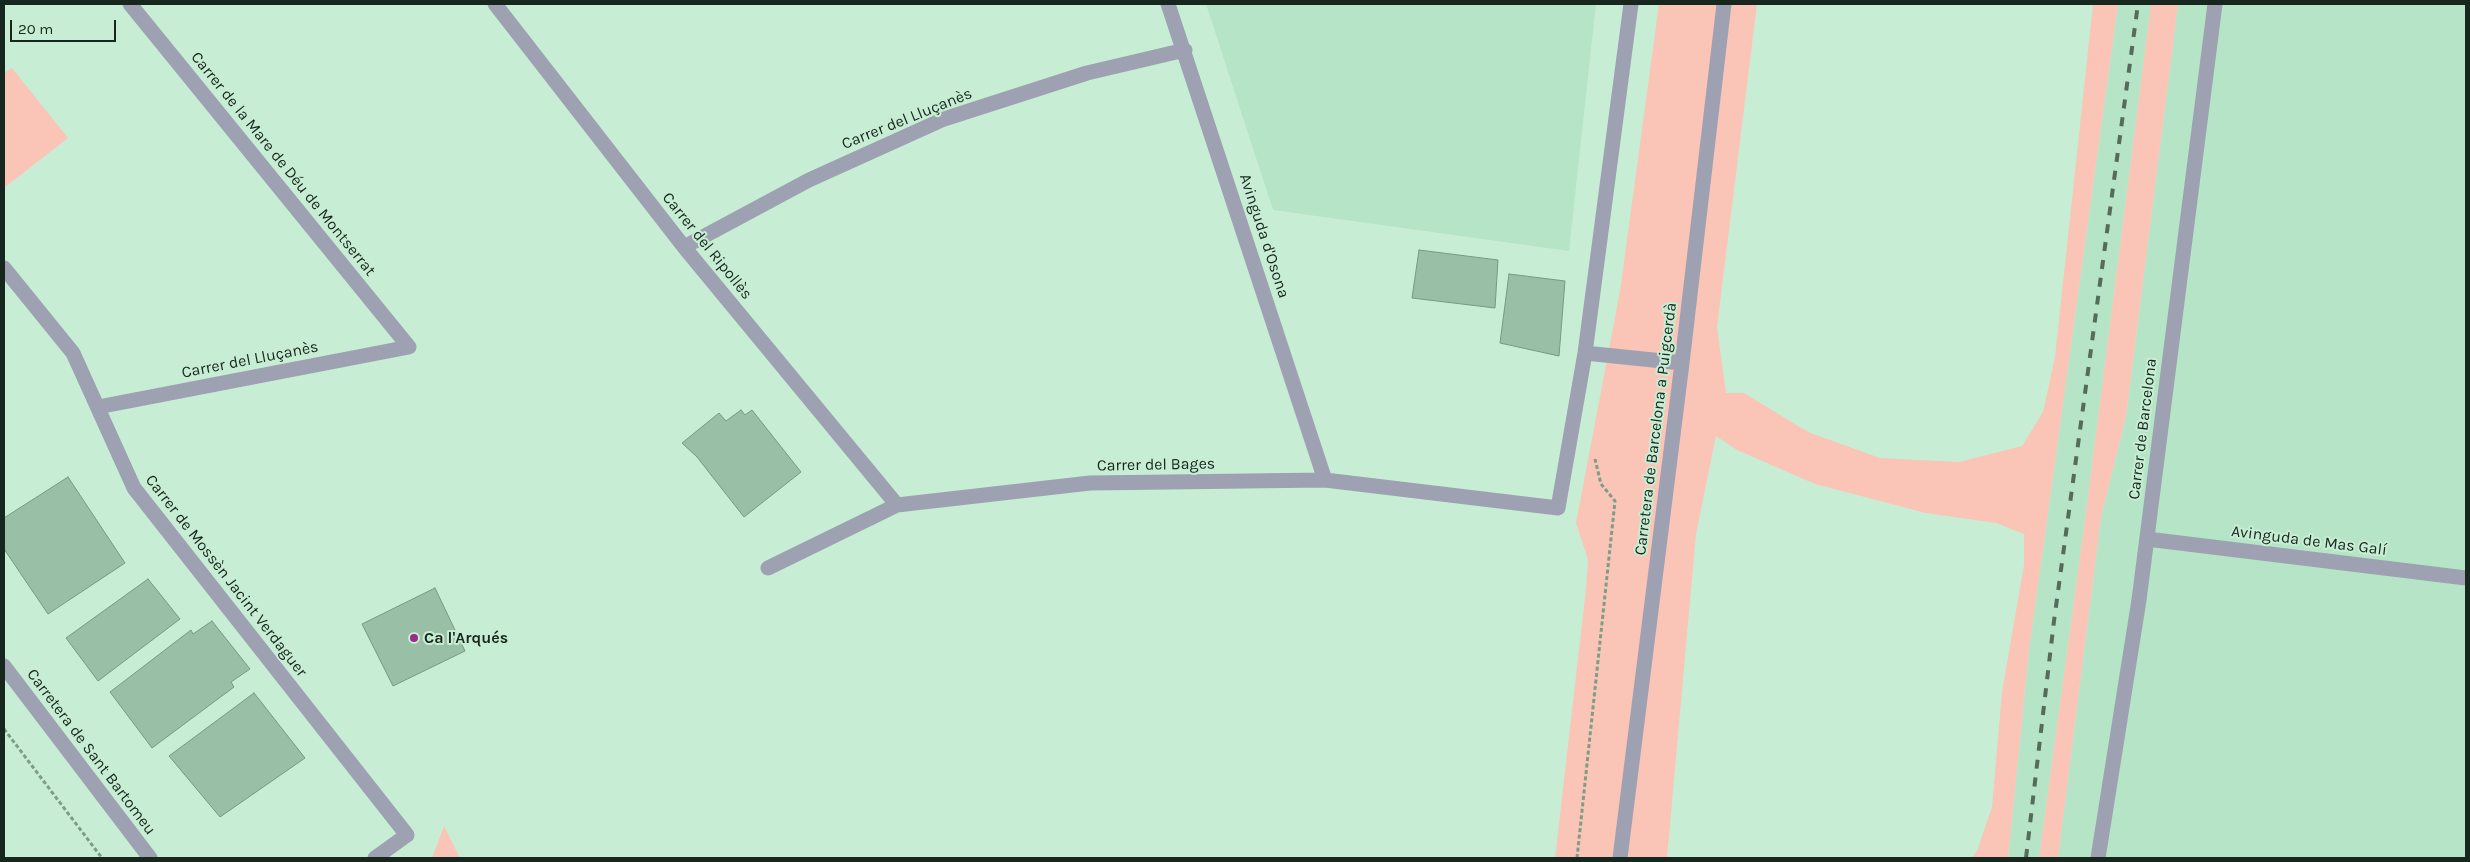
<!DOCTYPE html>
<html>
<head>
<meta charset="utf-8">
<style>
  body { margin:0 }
  #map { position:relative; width:2470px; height:862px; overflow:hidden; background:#c7eed4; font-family:Karla,sans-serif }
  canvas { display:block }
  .frame { position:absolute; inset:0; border:5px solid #18271d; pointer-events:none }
  .scale { position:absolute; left:10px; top:20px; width:106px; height:22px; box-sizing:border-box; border:2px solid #18271d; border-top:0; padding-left:6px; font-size:15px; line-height:18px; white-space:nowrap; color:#18271d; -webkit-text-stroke:4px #c7eed4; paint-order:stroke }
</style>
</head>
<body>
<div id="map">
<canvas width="2470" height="862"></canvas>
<div class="frame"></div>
<div class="scale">20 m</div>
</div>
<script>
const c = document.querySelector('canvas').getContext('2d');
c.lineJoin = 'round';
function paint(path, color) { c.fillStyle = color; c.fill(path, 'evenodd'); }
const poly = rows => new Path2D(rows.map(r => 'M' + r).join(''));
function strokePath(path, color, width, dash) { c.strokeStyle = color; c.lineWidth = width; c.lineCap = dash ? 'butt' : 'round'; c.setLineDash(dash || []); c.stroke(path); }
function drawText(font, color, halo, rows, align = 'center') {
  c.font = font + ' Karla,sans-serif'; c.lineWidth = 4; c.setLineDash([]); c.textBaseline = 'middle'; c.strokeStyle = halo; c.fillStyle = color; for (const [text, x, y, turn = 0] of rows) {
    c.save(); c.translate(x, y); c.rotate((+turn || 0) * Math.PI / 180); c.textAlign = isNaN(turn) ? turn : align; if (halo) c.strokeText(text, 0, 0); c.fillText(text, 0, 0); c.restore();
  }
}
paint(poly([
  [1206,4,1596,4,1569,251,1273,210],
  [2118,4,2151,4,2084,527,2039,858,2008,858,2029,650],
  [2178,4,2466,4,2466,858,2058,858,2101,517,2126,416]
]), '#b6e4c6');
paint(poly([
  [1659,4,1757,4,1717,327,1726,393,1744,393,1808,432,1880,458,1959,462,2022,446,2043,412,2055,357,2093,4,2118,4,2029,650,2008,858,1971,858,1977,851,1992,807,2002,692,2024,565,2024,534,1996,523,1926,513,1815,484,1737,450,1716,436,1696,534,1667,858,1555,858,1586,589,1588,560,1576,523,1620,291],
  [2151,4,2178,4,2126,416,2101,517,2058,858,2039,858,2084,527],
  [12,68,68,138,4,188,4,73],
  [444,826,460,858,432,858]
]), '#fac5b6');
const building = poly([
  [1419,250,1498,260,1495,308,1412,298,1419,250],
  [1509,274,1565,281,1559,356,1500,343,1509,274],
  [741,410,745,415,752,410,801,472,744,517,697,457,682,443,719,413,726,421,741,410],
  [68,477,125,563,48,614,4,549,4,518,68,477],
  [148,579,180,619,98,681,66,638,148,579],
  [435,588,465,651,393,686,362,624,435,588],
  [212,621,250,669,231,682,234,687,152,748,110,692,191,630,193,634,212,621],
  [254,693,305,758,220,817,169,756,254,693]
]);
paint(building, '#99bfa6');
strokePath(building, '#759a82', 1);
strokePath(poly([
  [4,729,102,858],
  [1577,858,1615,501,1601,484,1595,459]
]), '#7f9c88', 3, [4, 2.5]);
strokePath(poly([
  [495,4,684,247,897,505],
  [1168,4,1325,480],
  [684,247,809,180,944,119,1087,73,1185,50],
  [4,268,73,353,134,488,407,835,375,858],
  [1585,353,1682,363],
  [98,407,409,347,130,4],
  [2147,539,2466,578],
  [768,568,897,505,1090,483,1325,480,1558,508,1585,353,1631,4],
  [4,666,150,858],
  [1620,858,1682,363,1724,4],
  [2098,858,2139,600,2215,4]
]), '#9da1b1', 15);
strokePath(poly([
  [2026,858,2054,621,2138,4]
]), '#556c5c', 4, [9, 9]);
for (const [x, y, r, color] of [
  [414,638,5,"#9c2b88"]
]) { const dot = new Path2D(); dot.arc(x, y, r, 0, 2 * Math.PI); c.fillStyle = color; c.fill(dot); strokePath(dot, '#c7eed4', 2); }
drawText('16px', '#18271d', '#c7eed4', [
  ["Carrer del Lluçanès",907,119,-22],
  ["Carrer de la Mare de Déu de Montserrat",283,164,51],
  ["Avinguda d'Osona",1264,236,72],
  ["Carrer del Ripollès",707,246,51],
  ["Carrer del Lluçanès",250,360,-11],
  ["Carretera de Barcelona a Puigcerdà",1656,429,-83],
  ["Carrer de Barcelona",2143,429,-83],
  ["Carrer del Bages",1156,465,-1],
  ["Avinguda de Mas Galí",2309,541,7],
  ["Carrer de Mossèn Jacint Verdaguer",226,576,52],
  ["Carretera de Sant Bartomeu",91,752,53]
]);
drawText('bold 16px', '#18271d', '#c7eed4', [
  ["Ca l'Arqués",424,638]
], 'left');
</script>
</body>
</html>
